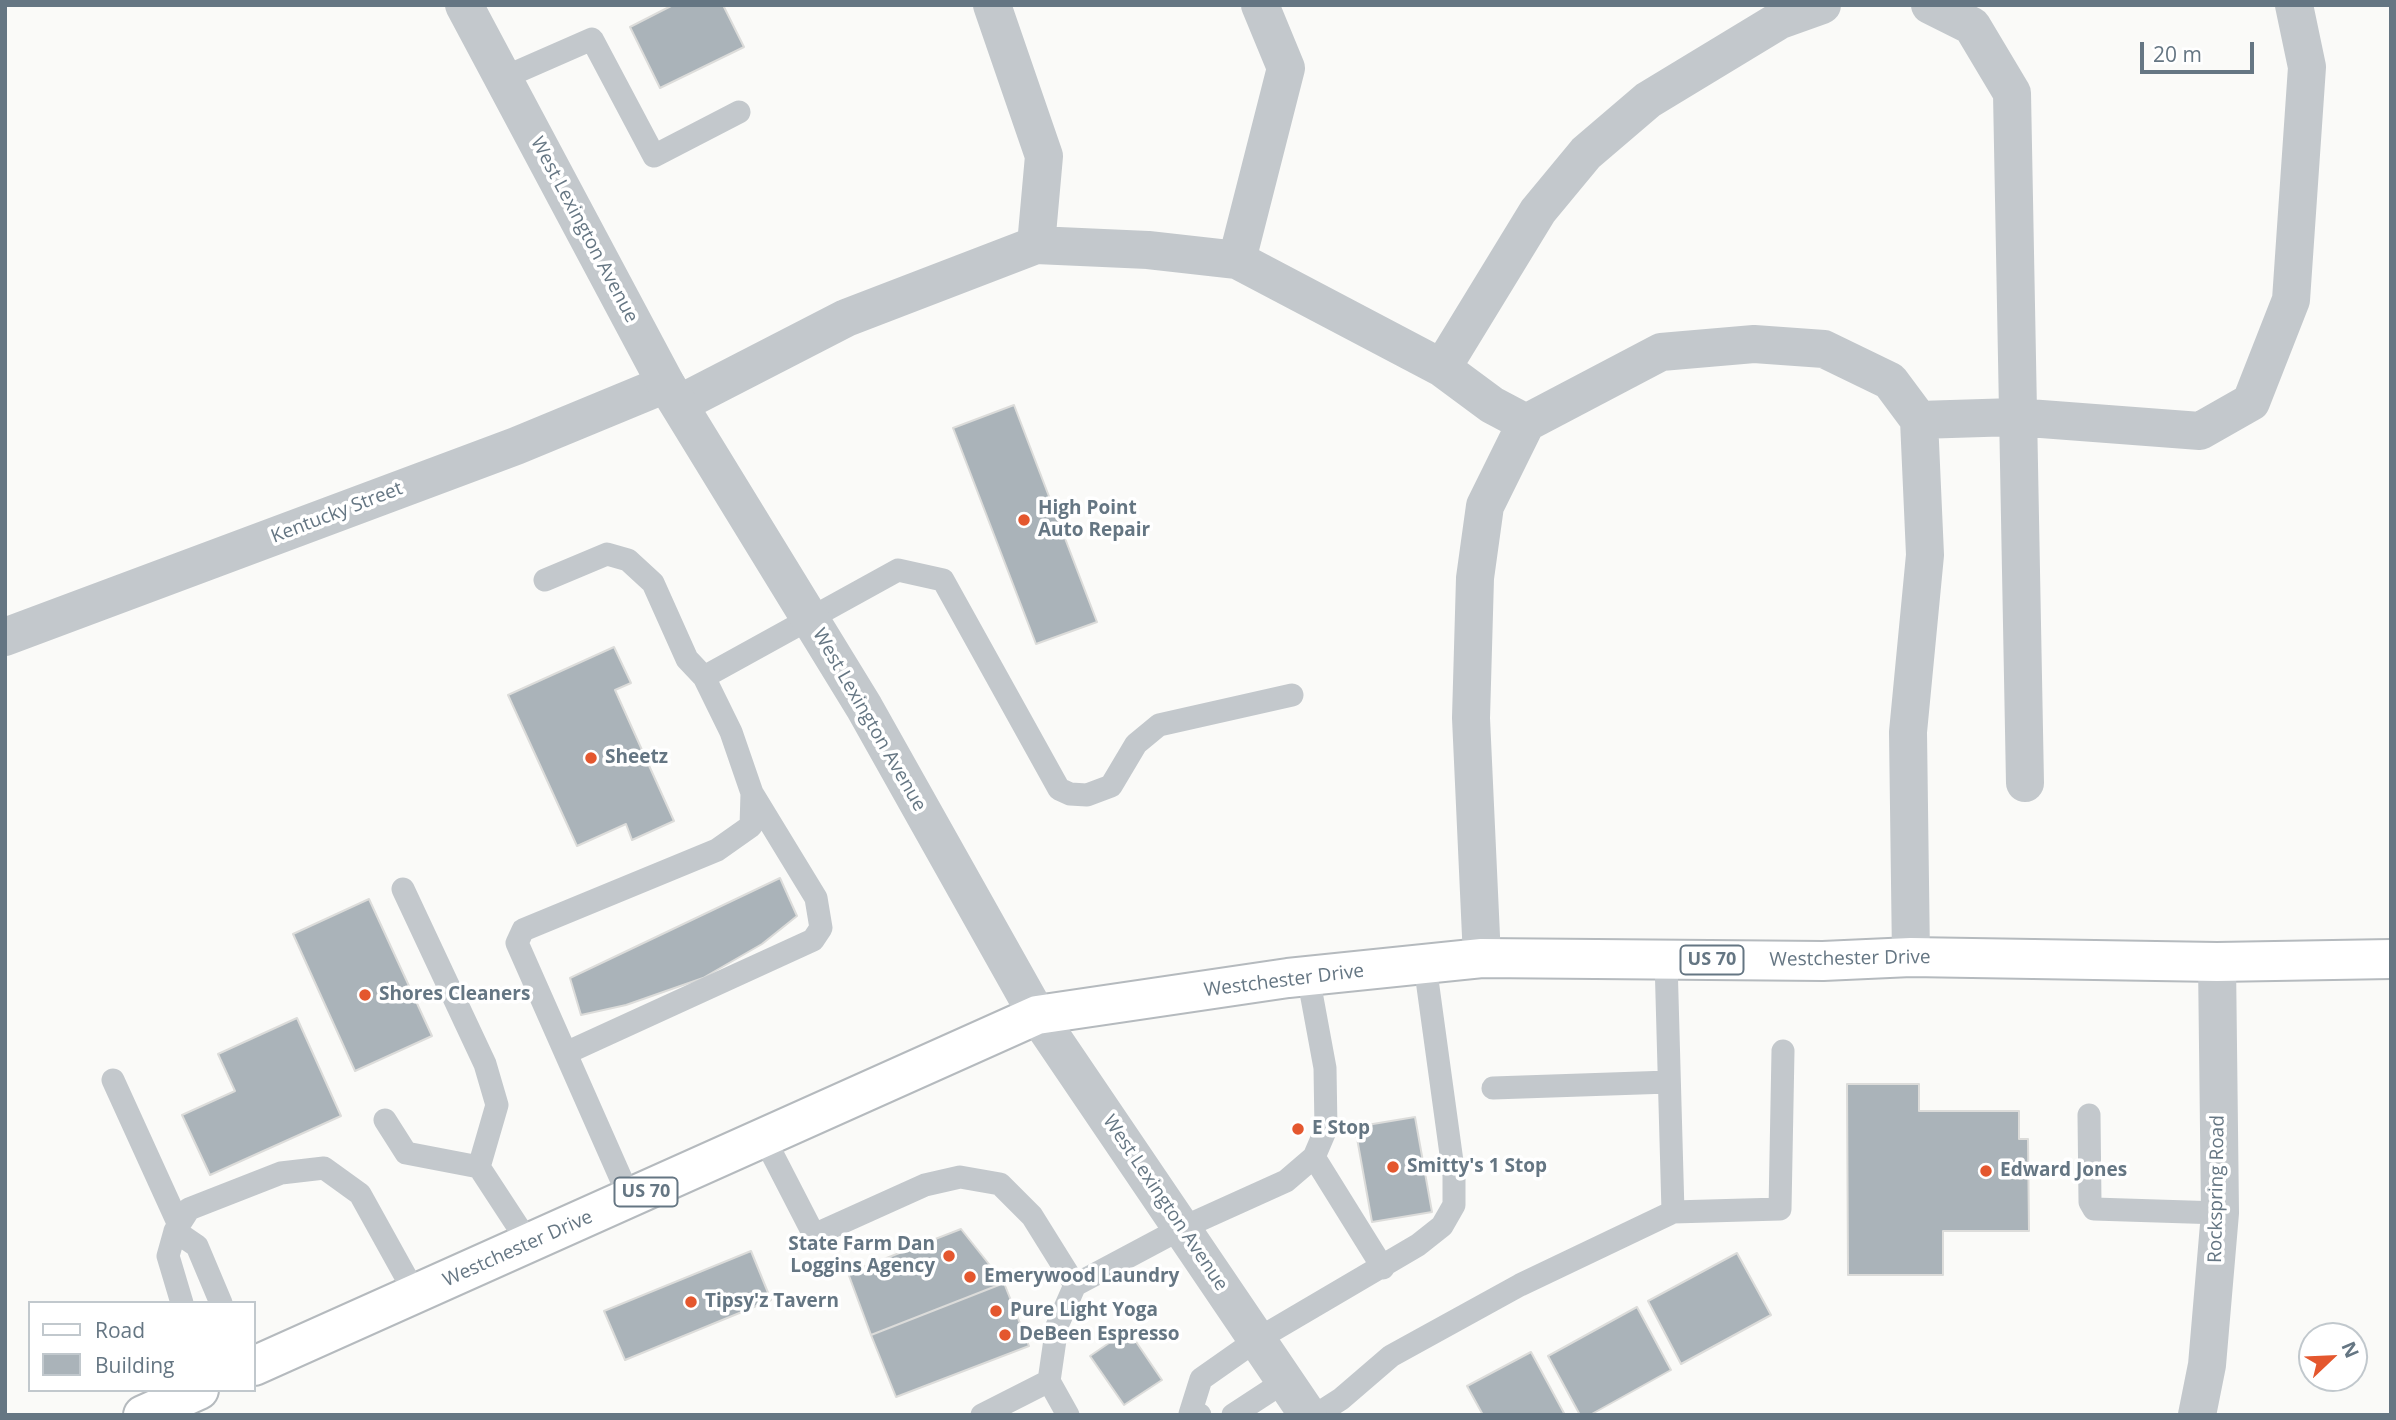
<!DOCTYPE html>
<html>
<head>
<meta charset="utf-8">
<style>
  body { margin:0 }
  #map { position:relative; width:2396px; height:1420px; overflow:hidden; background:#fafaf8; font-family:"Open Sans",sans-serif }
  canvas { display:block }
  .frame { position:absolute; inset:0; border:7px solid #657683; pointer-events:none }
  .legend { position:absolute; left:28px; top:1301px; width:228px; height:91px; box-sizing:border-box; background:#fff; border:2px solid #c1c8cd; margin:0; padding:9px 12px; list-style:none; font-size:21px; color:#657683 }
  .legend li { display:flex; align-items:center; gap:14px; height:35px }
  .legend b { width:35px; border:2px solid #c1c8cd }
  .north { position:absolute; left:2298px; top:1322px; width:70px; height:70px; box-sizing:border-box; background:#fff; border:2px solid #c1c8cd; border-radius:50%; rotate:67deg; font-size:19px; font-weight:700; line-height:28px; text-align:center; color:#657683 }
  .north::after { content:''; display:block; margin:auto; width:24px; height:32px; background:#e4572e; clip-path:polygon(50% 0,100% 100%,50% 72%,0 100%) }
  .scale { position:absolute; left:2140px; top:42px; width:114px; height:32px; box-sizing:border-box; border:4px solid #657683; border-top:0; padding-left:9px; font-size:21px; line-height:24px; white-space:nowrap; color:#657683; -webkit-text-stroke:5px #fff; paint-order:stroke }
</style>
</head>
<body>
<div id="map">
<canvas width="2396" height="1420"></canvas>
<div class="frame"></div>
<ul class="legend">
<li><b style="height:9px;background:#fff"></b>Road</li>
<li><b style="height:19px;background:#aab3b9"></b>Building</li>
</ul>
<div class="north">N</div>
<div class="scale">20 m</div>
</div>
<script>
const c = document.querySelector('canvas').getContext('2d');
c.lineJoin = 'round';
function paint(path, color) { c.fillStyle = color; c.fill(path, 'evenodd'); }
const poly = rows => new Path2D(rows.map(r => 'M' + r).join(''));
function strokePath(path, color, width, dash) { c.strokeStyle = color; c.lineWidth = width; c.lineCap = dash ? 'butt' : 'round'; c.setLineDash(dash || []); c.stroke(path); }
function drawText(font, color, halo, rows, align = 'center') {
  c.font = font + ' "Open Sans",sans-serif'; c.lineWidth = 7; c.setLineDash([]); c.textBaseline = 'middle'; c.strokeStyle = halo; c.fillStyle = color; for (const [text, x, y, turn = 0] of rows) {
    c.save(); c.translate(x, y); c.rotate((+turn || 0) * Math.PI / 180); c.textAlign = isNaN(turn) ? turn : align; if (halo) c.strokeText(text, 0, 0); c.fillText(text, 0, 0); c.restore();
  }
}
const building = poly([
  [673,5,723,5,744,47,660,88,630,27,673,5],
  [1014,405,1097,622,1036,644,953,428,1014,405],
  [614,647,631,683,615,690,674,821,632,840,626,824,577,846,508,695,614,647],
  [780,878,797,916,762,944,703,978,626,1005,581,1015,570,978,780,878],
  [369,899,432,1036,355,1071,293,934,369,899],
  [297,1018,341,1116,210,1175,182,1115,235,1091,218,1054,297,1018],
  [1847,1084,1919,1084,1919,1111,2019,1111,2019,1139,2028,1139,2029,1231,1943,1231,1943,1275,1848,1275,1847,1084],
  [1415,1117,1432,1212,1372,1222,1355,1127,1415,1117],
  [961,1229,1004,1283,871,1335,848,1273,961,1229],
  [751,1251,771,1300,625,1360,604,1311,751,1251],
  [1737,1253,1771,1315,1681,1364,1648,1301,1737,1253],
  [1004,1283,1029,1346,896,1397,871,1335,1004,1283],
  [1637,1307,1671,1370,1590,1415,1580,1415,1548,1356,1637,1307],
  [1128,1330,1162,1380,1124,1405,1090,1356,1128,1330],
  [1531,1352,1565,1415,1483,1415,1467,1386,1531,1352]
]);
paint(building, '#aab3b9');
strokePath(building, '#dcdcda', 2);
const primary = poly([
  [254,1366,1037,1015,1288,978,1482,958,1823,961,1911,957,2217,962,2391,959],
  [143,1415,199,1390]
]);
strokePath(primary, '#b5babe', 42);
strokePath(poly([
  [503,78,592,39,654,156,739,112],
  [545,580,607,554,628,560,653,583,687,659,704,677,898,570,943,580,1059,789,1070,794,1087,795,1111,786,1136,744,1159,725,1292,695],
  [403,889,485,1064,497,1105,479,1167],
  [566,1053,813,940,821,928,816,898,752,793],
  [113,1080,179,1225],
  [1493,1088,1669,1082],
  [2089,1115,2090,1202,2094,1209,2220,1213],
  [385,1120,406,1153,479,1167,530,1245],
  [764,1138,814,1235,925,1185,960,1177,1000,1184,1032,1216,1075,1285,1182,1228,1286,1181,1314,1157,1326,1129,1325,1068,1308,976],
  [1314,1157,1383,1268],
  [630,1199,517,943,523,930,717,850,751,826,752,793,731,732,704,677],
  [1673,1212,1780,1209,1783,1051],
  [175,1231,197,1246,221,1303],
  [182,1303,168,1256,175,1231,189,1209,281,1173,324,1168,360,1194,416,1295],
  [1049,1381,1068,1415],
  [982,1415,1049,1381,1057,1326,1075,1285],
  [1200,1415,1190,1414,1201,1379,1258,1339,1418,1245,1442,1226,1454,1205,1454,1176,1425,965],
  [1233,1415,1285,1381],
  [1316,1415,1341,1399,1391,1356,1520,1285,1673,1212,1666,960]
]), '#c3c8cc', 23);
strokePath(poly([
  [992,5,1044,156,1036,245],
  [1260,5,1286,68,1237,260,1442,368,1492,405,1526,423,1661,352,1754,344,1824,349,1890,381,1919,420,1925,555,1908,732,1911,957],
  [1930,5,1972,26,2012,93,2025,783],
  [1442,368,1538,211,1586,153,1648,100,1780,20,1822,5],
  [679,404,846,318,1036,245,1148,250,1237,260],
  [1919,420,2015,417,2200,431,2251,402,2291,300,2307,67,2294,5],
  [5,637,516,446,666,384],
  [1482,958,1471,718,1475,578,1485,506,1526,423],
  [2197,1415,2207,1365,2220,1213,2217,962]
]), '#c3c8cc', 38);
strokePath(poly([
  [464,5,666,384,864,707,1037,1015,1308,1415]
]), '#c3c8cc', 38);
strokePath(primary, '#fff', 38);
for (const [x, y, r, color] of [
  [1024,520,7,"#e4572e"],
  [591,758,7,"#e4572e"],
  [365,995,7,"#e4572e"],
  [1298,1129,7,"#e4572e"],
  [1393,1167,7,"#e4572e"],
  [1986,1171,7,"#e4572e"],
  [949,1256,7,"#e4572e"],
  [970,1277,7,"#e4572e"],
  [691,1302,7,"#e4572e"],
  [996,1311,7,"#e4572e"],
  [1005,1335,7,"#e4572e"]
]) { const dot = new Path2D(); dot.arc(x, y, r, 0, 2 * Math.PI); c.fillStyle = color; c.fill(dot); strokePath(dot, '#fff', 2.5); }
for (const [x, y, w] of [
  [1712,960,63],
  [646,1192,63]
]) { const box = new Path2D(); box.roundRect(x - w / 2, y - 14.5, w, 29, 5); c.fillStyle = '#fff'; c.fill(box); strokePath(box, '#657683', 2); }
drawText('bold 18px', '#657683', null, [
  ["US 70",1712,960],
  ["US 70",646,1192]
]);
drawText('19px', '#657683', '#fff', [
  ["West Lexington Avenue",584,230,62],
  ["Kentucky Street",337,513,-21],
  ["West Lexington Avenue",869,720,60],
  ["Westchester Drive",1850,959,-1],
  ["Westchester Drive",1284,981,-7],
  ["Rockspring Road",2217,1189,-89],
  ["West Lexington Avenue",1165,1203,56],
  ["Westchester Drive",518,1249,-24]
]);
drawText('bold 19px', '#657683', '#fff', [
  ["High Point",1038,509],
  ["Auto Repair",1038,531],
  ["Sheetz",605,758],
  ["Shores Cleaners",379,995],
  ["E Stop",1312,1129],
  ["Smitty's 1 Stop",1407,1167],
  ["Edward Jones",2000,1171],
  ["State Farm Dan",935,1245,"right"],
  ["Loggins Agency",935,1267,"right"],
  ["Emerywood Laundry",984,1277],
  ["Tipsy'z Tavern",705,1302],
  ["Pure Light Yoga",1010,1311],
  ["DeBeen Espresso",1019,1335]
], 'left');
</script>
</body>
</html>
